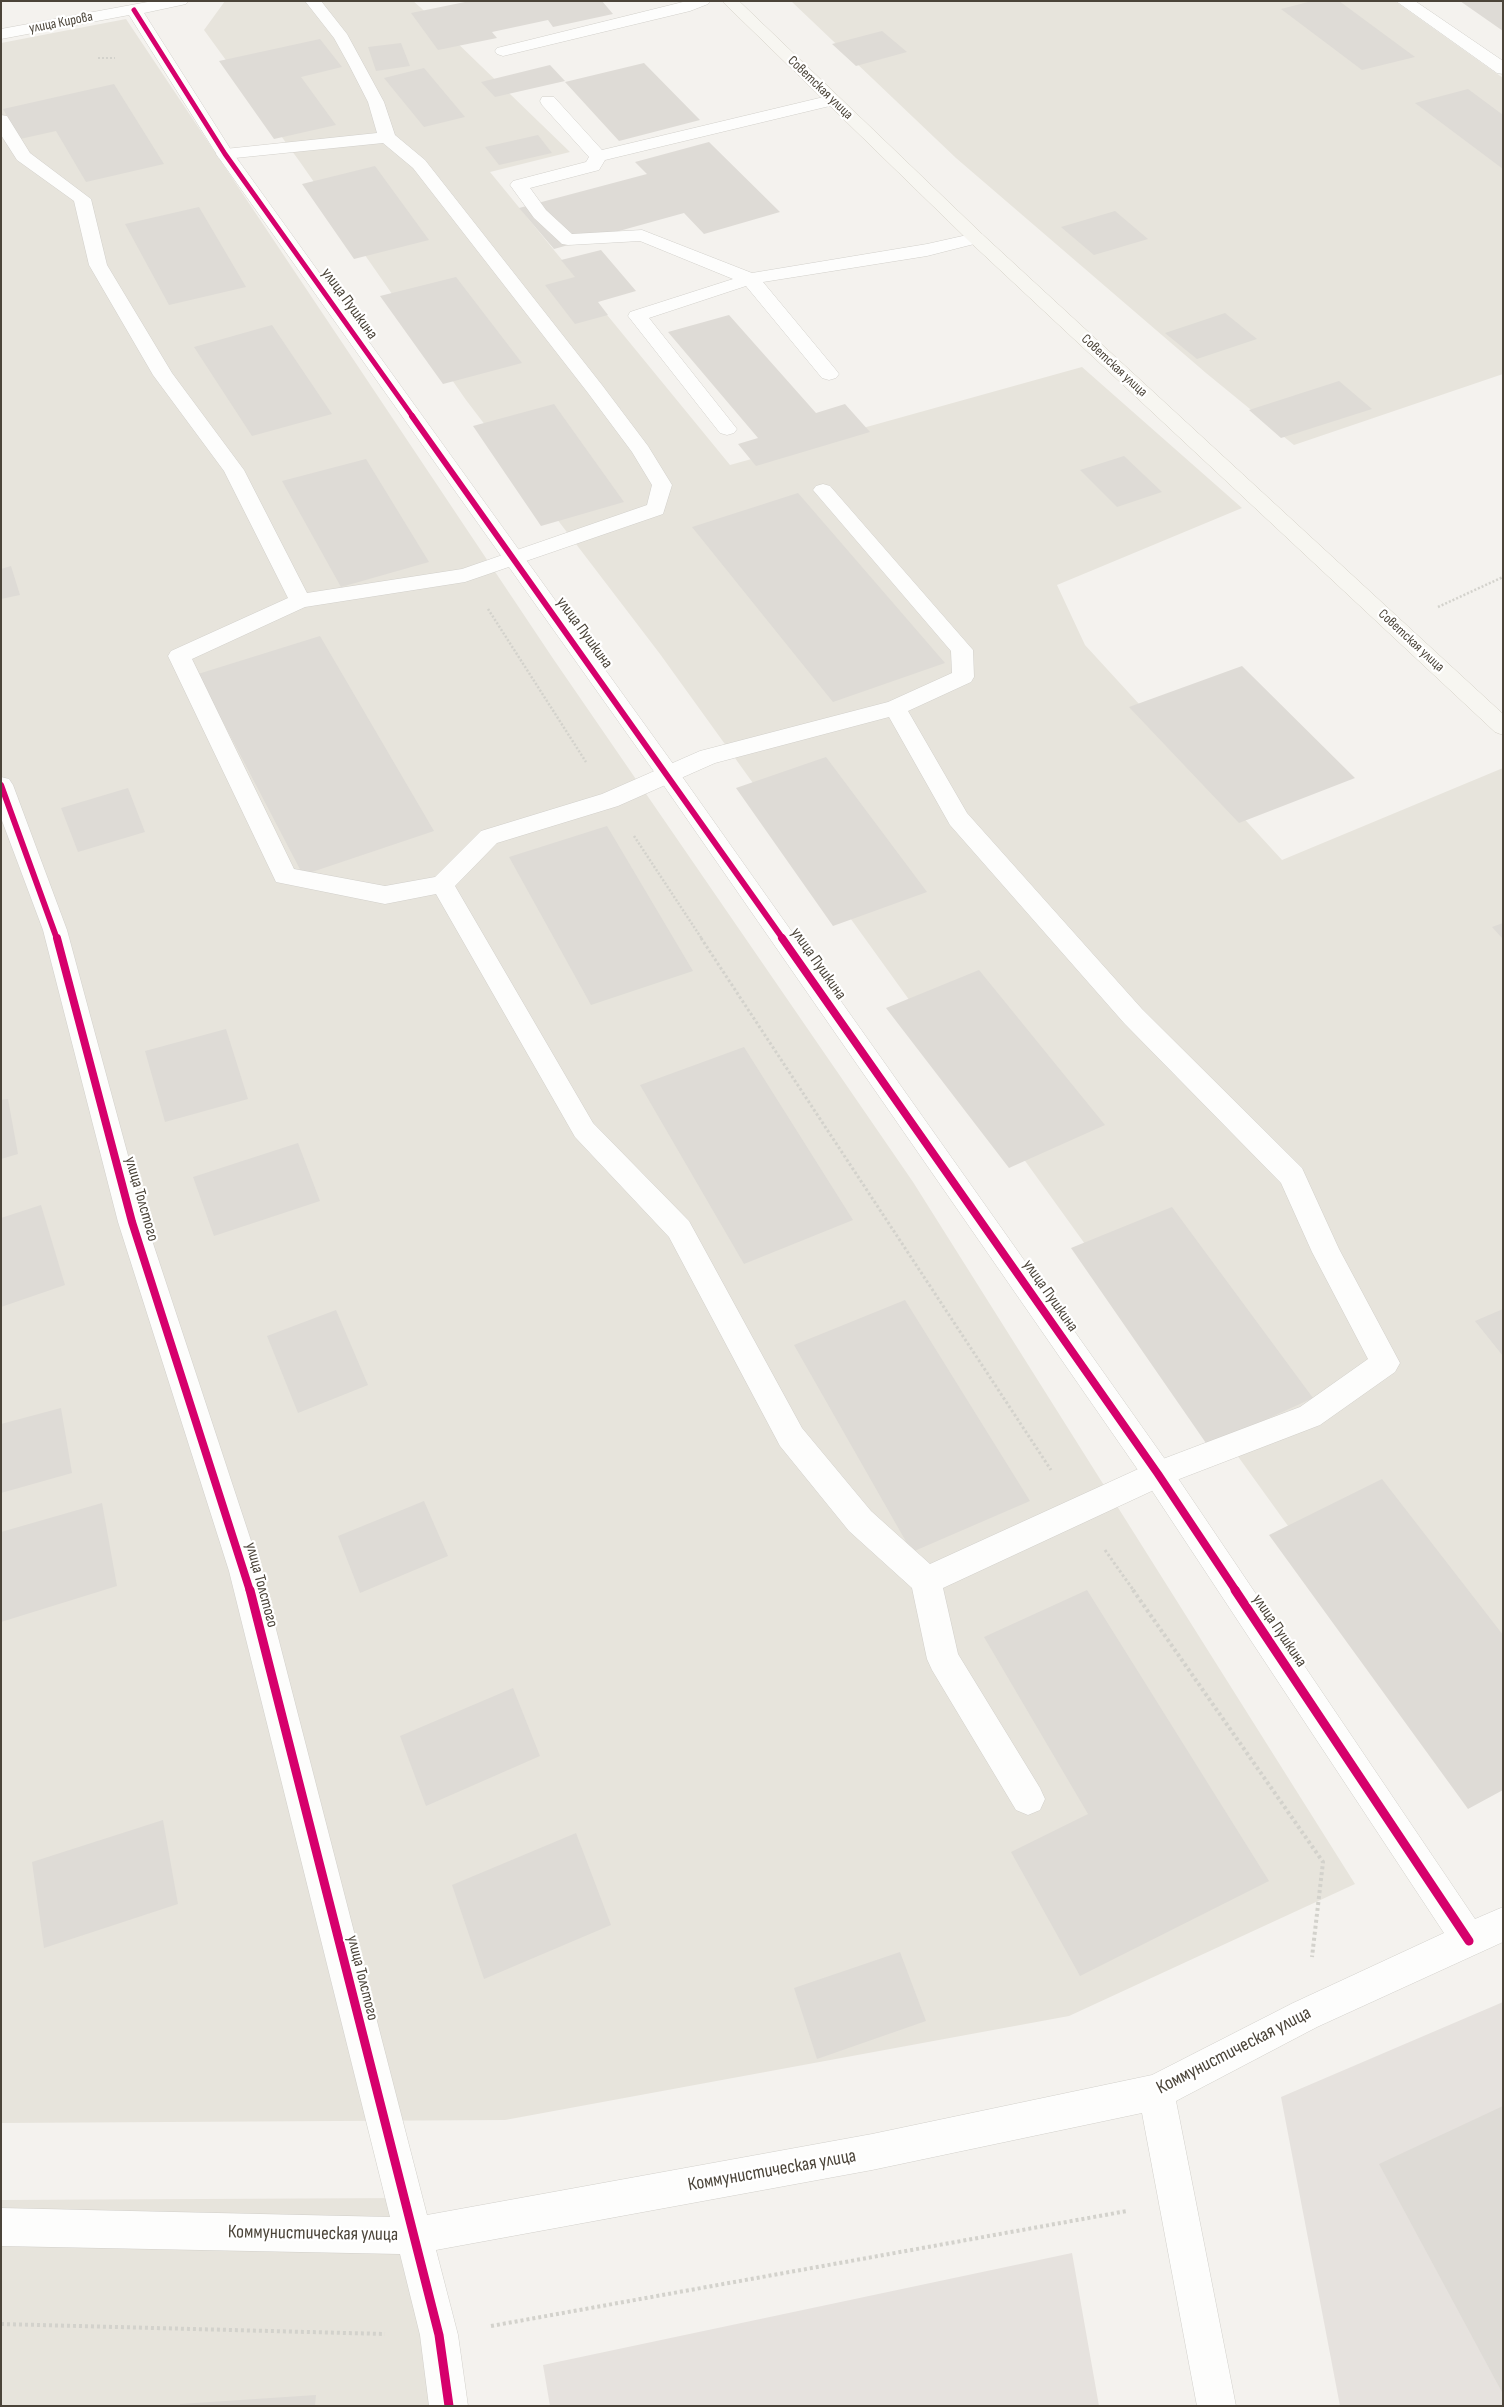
<!DOCTYPE html>
<html>
<head>
<meta charset="utf-8">
<style>
  body { margin:0 }
  #map { position:relative; width:1504px; height:2407px; overflow:hidden; background:#f4f2ee; font-family:"Sofia Sans Condensed",sans-serif }
  canvas { display:block }
  .frame { position:absolute; inset:0; border:2px solid #4b4439; pointer-events:none }
</style>
</head>
<body>
<div id="map">
<canvas width="1504" height="2407"></canvas>
<div class="frame"></div>
</div>
<script>
const c = document.querySelector('canvas').getContext('2d');
c.lineJoin = 'round';
function paint(path, color) { c.fillStyle = color; c.fill(path, 'evenodd'); }
const poly = rows => new Path2D(rows.map(r => 'M' + r).join(''));
function strokePath(path, color, width, dash) { c.strokeStyle = color; c.lineWidth = width; c.lineCap = dash ? 'butt' : 'round'; c.setLineDash(dash || []); c.stroke(path); }
function drawText(font, color, halo, rows, align = 'center') {
  c.font = font + ' "Sofia Sans Condensed",sans-serif'; c.lineWidth = 4.5; c.setLineDash([]); c.textBaseline = 'middle'; c.strokeStyle = halo; c.fillStyle = color; for (const [text, x, y, turn = 0] of rows) {
    c.save(); c.translate(x, y); c.rotate((+turn || 0) * Math.PI / 180); c.textAlign = isNaN(turn) ? turn : align; if (halo) c.strokeText(text, 0, 0); c.fillText(text, 0, 0); c.restore();
  }
}
paint(poly([
  [225,1,413,1,420,7,570,152,490,172,730,465,1082,367,1242,508,1057,585,1085,645,1282,860,1503,768,1503,1733,1417,1705,660,654,466,400,300,162,204,30],
  [791,1,1395,1,1503,78,1503,374,1294,445,1206,373,956,158],
  [126,19,554,660,913,1182,1355,1884,1069,2016,505,2120,1,2123,1,43],
  [404,2198,458,2406,1,2406,1,2200]
]), '#e7e4dc');
paint(poly([
  [1503,2002,1503,2406,1340,2406,1281,2097],
  [1072,2253,1099,2406,550,2406,543,2365]
]), '#e6e2de');
paint(poly([
  [470,1,602,1,613,14,553,27,548,20,492,32,497,38,438,50,411,13],
  [1312,1,1339,1,1415,57,1362,70,1281,9],
  [1460,1,1503,1,1503,31],
  [882,31,907,52,856,66,832,44],
  [320,39,342,67,301,77,336,125,274,139,219,61],
  [401,43,410,66,376,71,368,47],
  [644,63,700,120,619,141,565,82],
  [550,65,565,81,495,97,481,82],
  [424,68,465,117,424,127,384,78],
  [114,84,164,164,86,182,56,131,20,139,3,109],
  [1468,89,1503,115,1503,169,1415,103],
  [538,135,552,153,499,165,485,147],
  [709,142,780,212,704,234,684,213,554,249,519,208,647,174,635,162],
  [375,166,429,240,354,259,302,184],
  [199,207,246,287,169,305,125,224],
  [1115,211,1148,239,1094,255,1061,227],
  [601,250,636,291,598,302,608,315,575,324,545,285,575,277,561,260],
  [456,277,522,363,443,384,380,296],
  [1225,313,1257,339,1197,359,1165,333],
  [729,315,816,413,845,404,870,432,756,466,738,444,758,438,668,332],
  [272,325,332,414,252,436,194,347],
  [1339,381,1372,409,1281,438,1249,410],
  [554,404,624,502,541,526,473,426],
  [1124,456,1162,492,1117,507,1080,470],
  [366,459,429,562,341,587,282,481],
  [798,493,945,663,833,702,692,527],
  [11,566,20,595,1,599,1,569],
  [320,636,434,831,303,875,198,674],
  [1242,666,1355,778,1239,823,1129,707],
  [826,757,927,892,833,926,736,788],
  [128,788,145,832,78,852,61,808],
  [607,826,693,971,591,1005,509,857],
  [1503,923,1503,939,1492,927],
  [979,970,1105,1125,1009,1168,886,1008],
  [226,1029,248,1099,165,1122,145,1051],
  [744,1047,853,1220,744,1264,640,1085],
  [8,1099,18,1154,1,1159,1,1100],
  [298,1143,320,1201,214,1236,193,1177],
  [41,1205,65,1285,1,1307,1,1218],
  [1172,1207,1313,1398,1208,1446,1071,1248],
  [905,1300,1030,1501,912,1552,794,1345],
  [1503,1309,1503,1356,1475,1321],
  [336,1310,368,1385,298,1413,267,1336],
  [61,1408,72,1473,1,1493,1,1424],
  [1382,1479,1503,1635,1503,1790,1468,1809,1269,1535],
  [424,1501,448,1556,360,1593,338,1536],
  [102,1503,117,1586,1,1622,1,1532],
  [1087,1590,1269,1881,1080,1976,1011,1852,1088,1814,984,1637],
  [513,1688,540,1756,426,1806,400,1736],
  [163,1820,178,1904,44,1948,32,1862],
  [576,1833,611,1925,484,1979,452,1885],
  [900,1952,926,2021,817,2059,794,1988],
  [1503,2106,1503,2394,1379,2164],
  [316,2395,315,2406,180,2406,180,2404]
]), '#dedbd6');
const lane = poly([
  [305,1,321,1,347,34,384,102,395,135,425,160,602,385,648,446,672,485,663,514,465,582,305,607,192,659,294,869,385,886,435,877,481,831,602,794,700,751,888,702,952,673,951,651,813,490,816,486,823,484,830,486,973,650,974,677,971,682,908,711,967,813,1142,1009,1302,1168,1339,1249,1400,1363,1395,1372,1320,1425,1169,1483,943,1588,958,1654,1040,1788,1045,1799,1040,1810,1028,1815,1016,1810,932,1670,927,1659,912,1588,849,1531,780,1446,669,1237,575,1137,436,894,385,904,276,882,168,656,171,651,288,598,224,471,153,375,89,265,74,201,17,160,1,135,1,115,7,116,30,153,91,199,107,265,172,373,244,470,307,593,462,569,647,505,652,485,632,452,588,393,413,168,383,143,225,159,219,158,216,154,219,150,225,149,377,133,368,102,349,65,334,38,305,1],
  [889,717,950,825,1124,1023,1281,1183,1312,1252,1368,1359,1300,1407,1147,1465,930,1564,871,1511,802,1428,689,1221,593,1123,455,886,497,843,618,806,715,763,889,717],
  [687,1,710,1,708,4,690,11,503,56,497,54,495,51,497,48,687,1],
  [832,95,838,96,840,100,838,104,605,160,599,170,530,188,546,210,572,234,642,230,752,273,927,244,976,233,982,234,985,238,982,242,927,256,763,282,836,370,839,374,836,378,829,380,822,378,746,286,649,318,737,429,734,433,727,435,720,433,628,316,630,312,733,279,640,241,568,245,562,244,534,218,510,185,513,181,586,162,589,157,542,105,540,101,542,97,554,97,602,150,832,95]
]);
const street = poly([
  [153,1,188,1,186,4,144,13,233,153,676,768,1169,1465,1475,1919,1503,1907,1503,1942,1317,2027,1176,2101,1236,2406,1197,2406,1142,2113,872,2170,436,2250,458,2335,468,2406,429,2406,420,2335,400,2254,1,2246,1,2208,390,2217,229,1571,118,1222,43,930,1,818,1,777,9,779,13,785,67,930,146,1222,261,1571,427,2215,872,2134,1152,2075,1293,2003,1444,1933,1147,1483,660,780,219,158,129,15,1,39,1,29,153,1],
  [1396,1,1415,1,1503,61,1503,74,1497,73,1396,1]
]);
const secondary = poly([
  [722,1,739,1,982,234,1503,714,1503,735,1495,732,970,242,722,1]
]);
strokePath(lane, '#d2d0cb', 1);
strokePath(street, '#d2d0cb', 1);
strokePath(secondary, '#d3cfc5', 1);
strokePath(poly([
  [98,58,115,58]
]), '#d3d2cc', 2, [2, 2]);
strokePath(poly([
  [1438,607,1503,577],
  [488,609,586,762],
  [634,836,702,939]
]), '#d3d2cc', 2.5, [2, 2]);
strokePath(poly([
  [701,938,1051,1470],
  [1105,1550,1134,1591]
]), '#d3d2cc', 3, [2.5, 2.5]);
strokePath(poly([
  [1133,1590,1323,1862,1312,1957],
  [1,2324,385,2334],
  [491,2326,1127,2211]
]), '#d3d2cc', 4, [3, 3]);
paint(lane, '#fdfdfc');
paint(street, '#fdfdfc');
paint(secondary, '#f7f6f1');
strokePath(poly([
  [134,10,225,154,413,417]
]), '#d6006c', 5);
strokePath(poly([
  [412,416,783,939],
  [1,785,57,939]
]), '#d6006c', 6);
strokePath(poly([
  [57,938,132,1222,250,1591],
  [782,938,1158,1474,1236,1591]
]), '#d6006c', 8);
strokePath(poly([
  [250,1590,439,2335,449,2406],
  [1235,1590,1469,1941]
]), '#d6006c', 9);
drawText('14px', '#4b4439', '#fff', [
  ["улица Кирова",61,23,-11],
  ["Советская улица",820,88,44],
  ["Советская улица",1114,366,43],
  ["Советская улица",1411,641,43]
]);
drawText('16px', '#4b4439', '#fff', [
  ["улица Пушкина",349,304,54],
  ["улица Пушкина",584,633,54],
  ["улица Пушкина",818,964,55],
  ["улица Толстого",141,1199,74],
  ["улица Пушкина",1050,1296,55],
  ["улица Толстого",261,1585,75],
  ["улица Пушкина",1279,1631,56],
  ["улица Толстого",362,1978,76]
]);
drawText('19px', '#4b4439', '#fff', [
  ["Коммунистическая улица",1234,2051,-27],
  ["Коммунистическая улица",772,2171,-10],
  ["Коммунистическая улица",313,2234,1]
]);
</script>
</body>
</html>
